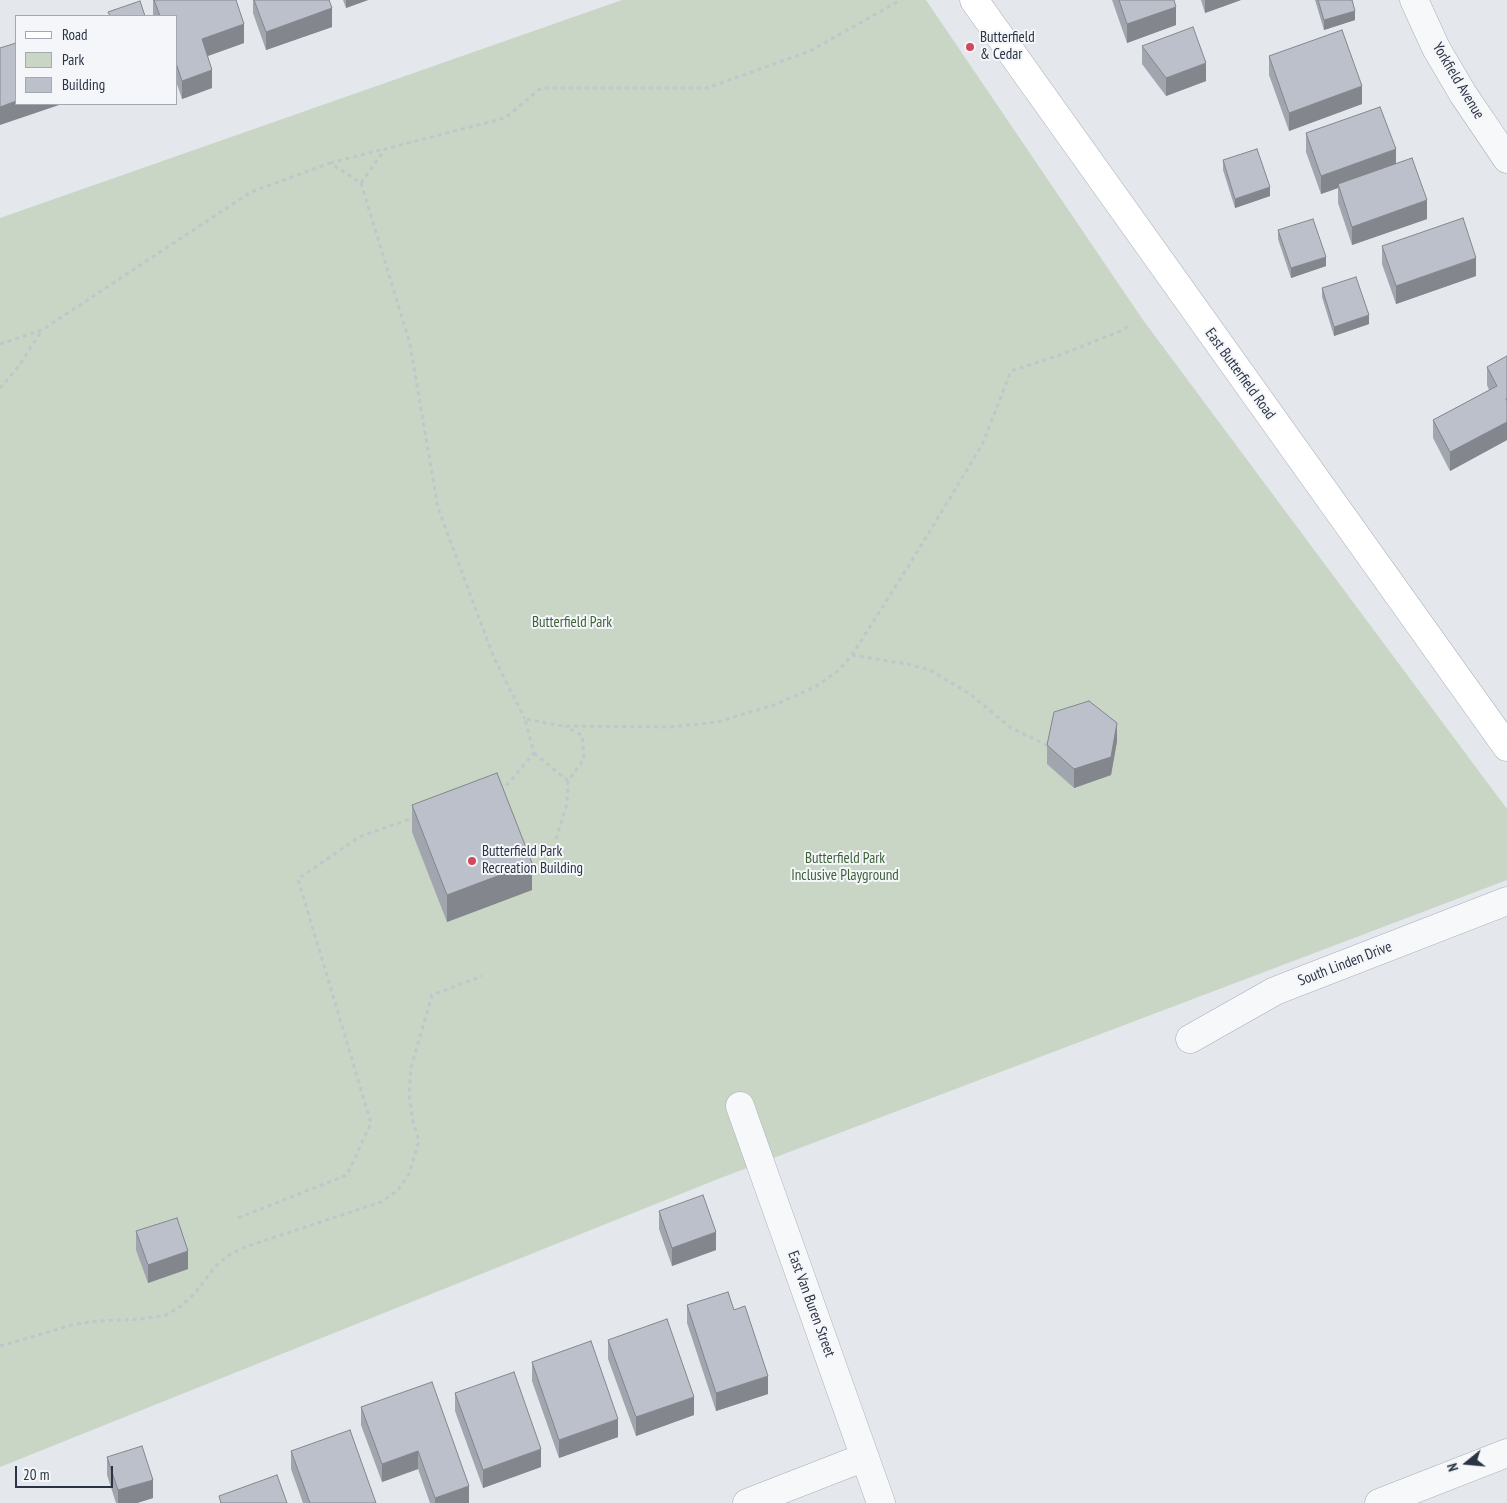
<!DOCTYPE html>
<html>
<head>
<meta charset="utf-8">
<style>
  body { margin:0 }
  #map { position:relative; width:1507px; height:1503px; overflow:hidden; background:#e4e7ec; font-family:"PT Sans Narrow",sans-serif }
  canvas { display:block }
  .legend { position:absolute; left:15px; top:15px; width:162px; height:90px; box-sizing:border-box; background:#f4f6f9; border:1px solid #a4a8b1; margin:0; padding:6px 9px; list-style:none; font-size:15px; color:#2b3445 }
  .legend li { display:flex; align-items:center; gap:10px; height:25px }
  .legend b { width:25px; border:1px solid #a4a8b1 }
  .north { position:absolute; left:1442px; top:1438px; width:50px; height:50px; -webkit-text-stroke:4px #f4f6f9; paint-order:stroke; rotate:253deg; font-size:14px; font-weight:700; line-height:20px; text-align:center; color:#2b3445 }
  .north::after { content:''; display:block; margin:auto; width:18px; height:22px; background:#2b3445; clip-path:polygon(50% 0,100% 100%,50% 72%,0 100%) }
  .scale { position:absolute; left:15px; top:1466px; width:98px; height:22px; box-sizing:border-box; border:2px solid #2b3445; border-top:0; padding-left:6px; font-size:15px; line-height:18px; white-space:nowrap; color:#2b3445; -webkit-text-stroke:4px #f4f6f9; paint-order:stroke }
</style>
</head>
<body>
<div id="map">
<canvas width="1507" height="1503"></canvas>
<ul class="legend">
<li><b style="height:6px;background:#fff"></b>Road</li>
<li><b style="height:14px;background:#c9d6c5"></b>Park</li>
<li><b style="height:14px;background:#bbc0ca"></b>Building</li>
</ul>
<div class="north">N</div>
<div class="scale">20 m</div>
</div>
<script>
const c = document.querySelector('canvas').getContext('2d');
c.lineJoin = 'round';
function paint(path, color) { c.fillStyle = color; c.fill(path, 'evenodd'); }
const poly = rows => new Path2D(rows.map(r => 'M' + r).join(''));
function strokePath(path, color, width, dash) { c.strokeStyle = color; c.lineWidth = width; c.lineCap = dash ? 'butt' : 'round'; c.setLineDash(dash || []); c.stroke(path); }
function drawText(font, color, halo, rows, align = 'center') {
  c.font = font + ' "PT Sans Narrow",sans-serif'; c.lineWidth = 4; c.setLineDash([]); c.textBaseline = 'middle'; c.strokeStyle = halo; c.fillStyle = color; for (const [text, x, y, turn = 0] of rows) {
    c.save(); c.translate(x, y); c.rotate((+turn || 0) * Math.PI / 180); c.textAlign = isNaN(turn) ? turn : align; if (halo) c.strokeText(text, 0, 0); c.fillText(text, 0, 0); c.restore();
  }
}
paint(poly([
  [622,0,926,0,1143,320,1507,809,1507,880,718,1179,0,1467,0,218]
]), '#c9d6c5');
const street = poly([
  [1414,0,1436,48,1463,94,1507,159],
  [1190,1039,1275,991,1507,901],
  [740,1106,881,1503],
  [747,1503,865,1457],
  [1379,1503,1507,1453]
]);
const secondary = poly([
  [974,0,1507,747]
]);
strokePath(street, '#a9aeb7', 29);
strokePath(secondary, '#a9aeb7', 29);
strokePath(poly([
  [330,163,384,149],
  [361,183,385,149,505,118,541,88,707,88,810,51,897,2],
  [0,344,42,330,251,192,330,163,361,183,410,344,438,508,494,658,525,719],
  [0,388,18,367,42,330],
  [852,655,907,664,930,670,970,694,1011,728,1049,746],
  [534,753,568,781],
  [499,789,506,786,534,753,525,719,563,726,670,727,717,722,774,705,815,687,839,670,852,655,911,562,982,445,1011,371,1060,355,1123,330,1130,324],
  [556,839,567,804,568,781,584,759,582,735,565,727],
  [238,1218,347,1175,371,1123,298,879,359,837,415,817],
  [0,1346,72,1325,97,1321,141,1319,166,1315,181,1306,195,1293,214,1268,227,1256,245,1247,381,1202,397,1191,409,1174,419,1141,413,1121,409,1095,411,1068,432,995,482,976]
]), '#c2c5cb', 3, [4, 4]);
strokePath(street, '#f7f8fa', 28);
strokePath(secondary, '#fff', 28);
paint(poly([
  [153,0,236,0,244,43,208,56,212,88,182,99,176,81,176,16,153,16],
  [253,0,329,0,332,27,266,50,253,13],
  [343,0,368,0,346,8],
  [1112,0,1174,0,1176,25,1127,43],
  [1201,0,1241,0,1205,13],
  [1315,0,1352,0,1355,20,1324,30],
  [1142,46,1206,81,1166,96,1142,64],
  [1269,56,1362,104,1289,131,1269,75],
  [1306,133,1396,164,1427,219,1352,245,1338,203,1338,188,1321,194,1306,152],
  [1223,160,1270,196,1235,208,1223,170],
  [1278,230,1326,266,1291,278,1278,239],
  [1382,246,1476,276,1396,304,1382,264],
  [1322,288,1369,324,1334,336,1322,297],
  [1507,356,1507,440,1450,471,1433,438,1433,420,1489,390,1487,385,1487,367],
  [1117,741,1111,775,1074,788,1047,764,1047,745],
  [412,805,532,890,447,922,412,832],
  [659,1211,716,1250,672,1266,659,1229],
  [136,1231,188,1269,148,1283,136,1250],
  [687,1305,768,1394,716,1411,687,1323],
  [608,1340,694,1415,636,1436,608,1359],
  [532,1362,618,1437,559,1458,532,1381],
  [455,1393,541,1467,483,1488,455,1411],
  [361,1407,469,1486,469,1503,430,1503,418,1469,382,1482,361,1425],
  [291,1451,376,1503,303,1503,291,1469],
  [107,1457,153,1498,137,1503,116,1503,107,1475]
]), '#a1a5ae');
paint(poly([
  [346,0,368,0,346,8],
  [1205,0,1241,0,1205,13],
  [1176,7,1176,25,1127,43,1127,24],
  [332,8,332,27,266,50,266,32],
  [1355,11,1355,20,1324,30,1324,20],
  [244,24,244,43,202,58,202,39],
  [1206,63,1206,81,1166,96,1166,78],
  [212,70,212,88,182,99,182,81],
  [1362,86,1362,104,1289,131,1289,113],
  [16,101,16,104,62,104,0,125,0,107],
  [1396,149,1396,168,1338,184,1338,188,1321,194,1321,176],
  [1270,187,1270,196,1235,208,1235,199],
  [1427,200,1427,219,1352,245,1352,227],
  [1326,257,1326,266,1291,278,1291,268],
  [1476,258,1476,276,1396,304,1396,286],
  [1369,315,1369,324,1334,336,1334,327],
  [1507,422,1507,440,1450,471,1450,452],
  [1117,723,1117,741,1111,775,1074,788,1074,769],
  [532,863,532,890,447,922,447,895],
  [716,1232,716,1250,672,1266,672,1248],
  [188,1251,188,1269,148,1283,148,1265],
  [768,1376,768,1394,716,1411,716,1393],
  [694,1397,694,1415,636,1436,636,1417],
  [618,1419,618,1437,559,1458,559,1440],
  [541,1449,541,1467,483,1488,483,1470],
  [418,1451,418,1469,382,1482,382,1464],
  [153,1480,153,1498,137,1503,118,1503,118,1490],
  [469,1486,469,1503,435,1503,435,1498]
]), '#83868d');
const building = poly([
  [154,0,236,0,244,24,202,39,212,70,182,81,176,63,176,16,160,16,154,0],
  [254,0,329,0,332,8,266,32,254,0],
  [1119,0,1174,0,1176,7,1127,24,1119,0],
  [1318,0,1352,0,1355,11,1324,20,1318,0],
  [140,1,145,16,110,16,108,12,140,1],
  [1193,27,1206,63,1166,78,1142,46,1193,27],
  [1342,30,1362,86,1289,113,1269,56,1342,30],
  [16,43,16,101,0,107,0,48,16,43],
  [1380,107,1396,149,1321,176,1306,133,1380,107],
  [1257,149,1270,187,1235,199,1223,160,1257,149],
  [1412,158,1427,200,1352,227,1338,184,1412,158],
  [1463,218,1476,258,1396,286,1382,246,1463,218],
  [1313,219,1326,257,1291,268,1278,230,1313,219],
  [1356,277,1369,315,1334,327,1322,288,1356,277],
  [1507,356,1507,398,1506,399,1507,401,1507,422,1450,452,1433,420,1497,386,1487,367,1507,356],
  [1089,701,1117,723,1111,757,1074,769,1047,745,1054,712,1089,701],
  [497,773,532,863,447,895,412,805,497,773],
  [703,1195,716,1232,672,1248,659,1211,703,1195],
  [177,1218,188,1251,148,1265,136,1231,177,1218],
  [728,1292,734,1310,745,1306,768,1376,716,1393,687,1305,728,1292],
  [667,1319,694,1397,636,1417,608,1340,667,1319],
  [591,1341,618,1419,559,1440,532,1362,591,1341],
  [514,1372,541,1449,483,1470,455,1393,514,1372],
  [432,1382,469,1486,435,1498,418,1451,382,1464,361,1407,432,1382],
  [350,1430,376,1503,310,1503,291,1451,350,1430],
  [142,1446,153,1480,118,1490,107,1457,142,1446],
  [277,1475,287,1503,221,1503,219,1496,277,1475]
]);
paint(building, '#bbc0ca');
strokePath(building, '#83868d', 1);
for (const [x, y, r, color] of [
  [970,47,5,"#d1495b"],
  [472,861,5,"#d1495b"]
]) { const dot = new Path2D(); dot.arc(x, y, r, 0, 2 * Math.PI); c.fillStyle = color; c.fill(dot); strokePath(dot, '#f4f6f9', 2); }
drawText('15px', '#2b3445', '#f4f6f9', [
  ["Butterfield",980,38],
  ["& Cedar",980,55],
  ["Butterfield Park",482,852],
  ["Recreation Building",482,869]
], 'left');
drawText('15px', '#2b3445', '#f4f6f9', [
  ["Yorkfield Avenue",1458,81,59],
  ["East Butterfield Road",1240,374,54],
  ["South Linden Drive",1345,964,-21],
  ["East Van Buren Street",811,1304,70]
]);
drawText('15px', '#3f6138', '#f4f6f9', [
  ["Butterfield Park",572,623],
  ["Butterfield Park",845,859],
  ["Inclusive Playground",845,876]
]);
</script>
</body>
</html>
